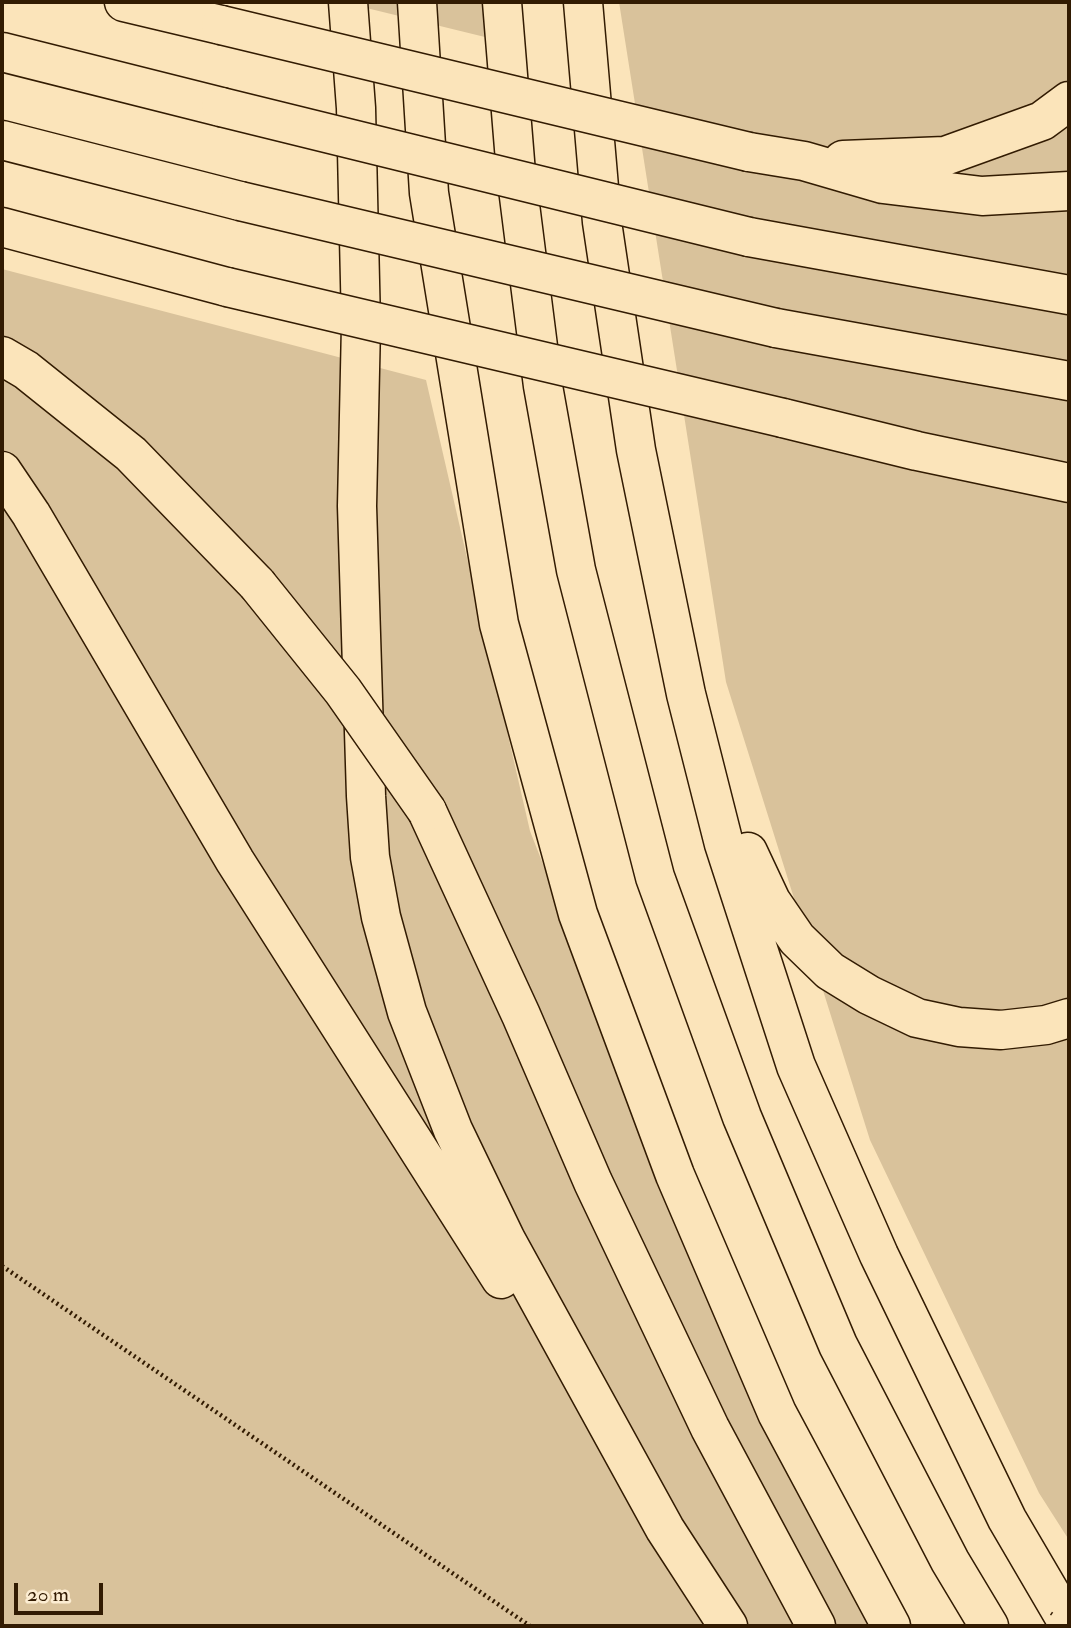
<!DOCTYPE html>
<html>
<head>
<meta charset="utf-8">
<style>
  body { margin:0 }
  #map { position:relative; width:1071px; height:1628px; overflow:hidden; background:#fbe4ba; font-family:"IM FELL Double Pica",serif }
  canvas { display:block }
  .frame { position:absolute; inset:0; border:4px solid #321b02; pointer-events:none }
  .scale { position:absolute; left:14px; top:1583px; width:89px; height:32px; box-sizing:border-box; border:4px solid #321b02; border-top:0; padding-left:9px; font-size:21px; line-height:24px; white-space:nowrap; color:#321b02; -webkit-text-stroke:5px #fcedd2; paint-order:stroke }
</style>
</head>
<body>
<div id="map">
<canvas width="1071" height="1628"></canvas>
<div class="frame"></div>
<div class="scale">20 m</div>
</div>
<script>
const c = document.querySelector('canvas').getContext('2d');
c.lineJoin = 'round';
function paint(path, color) { c.fillStyle = color; c.fill(path, 'evenodd'); }
const poly = rows => new Path2D(rows.map(r => 'M' + r).join(''));
function strokePath(path, color, width, dash) { c.strokeStyle = color; c.lineWidth = width; c.lineCap = dash ? 'butt' : 'round'; c.setLineDash(dash || []); c.stroke(path); }
paint(poly([
  [342,2,486,2,489,38],
  [619,2,1069,2,1069,1540,1039,1493,870,1140,726,682],
  [2,269,426,380,530,831,764,1428,871,1626,2,1626]
]), '#d9c29b');
const highway = poly([
  [124,2,221,25],
  [348,2,356,108,361,325,357,506,366,796,370,857,381,917,407,1012,453,1130,506,1240,665,1529,728,1626],
  [417,2,429,193,499,624,578,914,675,1175,777,1413,891,1626],
  [502,2,516,173,543,386,576,570,655,877,742,1117,838,1345,950,1561,989,1626],
  [583,2,602,222,636,450,686,694,724,844,796,1066,879,1255,1007,1519,1069,1625],
  [2,52,221,107],
  [2,140,240,201],
  [749,152,804,161,883,184,982,196,1069,191],
  [843,160,945,156,1042,121,1069,101],
  [2,227,227,287],
  [749,237,1069,295],
  [776,328,1069,381],
  [2,356,26,370,131,454,257,584],
  [783,418,917,451,1069,483],
  [2,471,31,514,235,861,501,1279],
  [427,811,521,1015,593,1182,710,1428,816,1626],
  [748,852,771,901,797,939,830,971,869,995,917,1018,959,1027,1001,1030,1046,1025,1069,1018]
]);
strokePath(highway, '#321b02', 41);
strokePath(poly([
  [2,1266,530,1626]
]), '#321b02', 4.5, [2, 3.5]);
strokePath(highway, '#fbe4ba', 38);
const majorBridge = poly([
  [1067,1626,1069,1623]
]);
const highwayBridge = poly([
  [221,25,749,152],
  [221,107,749,237],
  [240,201,776,328],
  [227,287,783,418],
  [257,584,343,691,427,811]
]);
strokePath(majorBridge, '#321b02', 41, []);
strokePath(highwayBridge, '#321b02', 41, []);
strokePath(majorBridge, '#fbe4ba', 38);
strokePath(highwayBridge, '#fbe4ba', 38);
</script>
</body>
</html>
